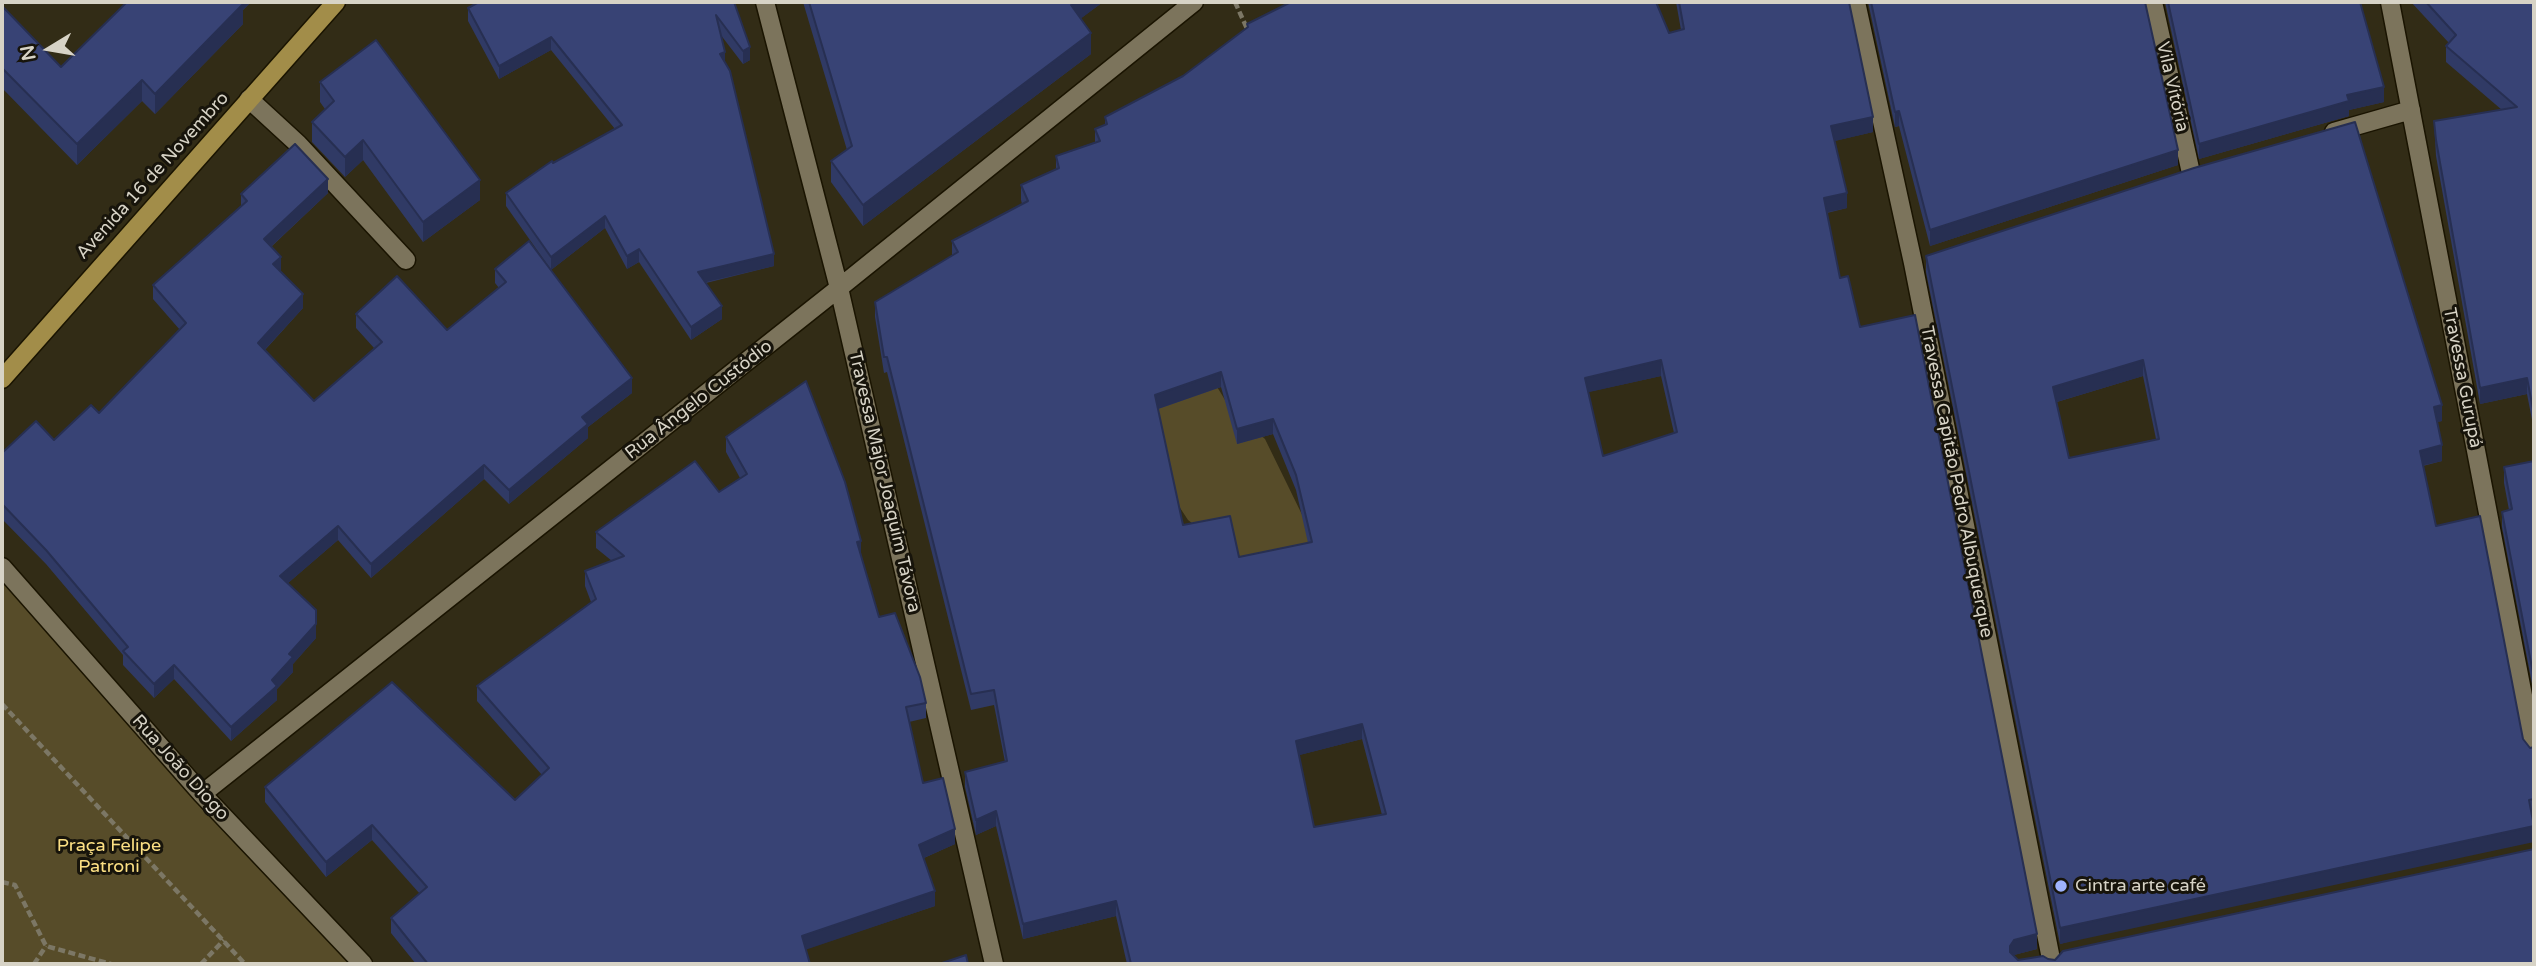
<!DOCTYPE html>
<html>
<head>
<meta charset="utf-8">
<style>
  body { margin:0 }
  #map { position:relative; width:2536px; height:966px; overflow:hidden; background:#322c16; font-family:"Varela Round",sans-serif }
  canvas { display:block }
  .frame { position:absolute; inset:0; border:4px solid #d7d3c6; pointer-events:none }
  .north { position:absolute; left:14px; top:14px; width:70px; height:70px; -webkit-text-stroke:5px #17140b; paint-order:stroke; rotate:259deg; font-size:19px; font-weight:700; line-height:28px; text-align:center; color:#d7d3c6 }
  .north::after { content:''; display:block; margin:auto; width:24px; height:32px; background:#d7d3c6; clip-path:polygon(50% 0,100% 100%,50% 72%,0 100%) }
</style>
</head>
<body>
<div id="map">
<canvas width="2536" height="966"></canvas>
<div class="frame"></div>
<div class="north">N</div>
</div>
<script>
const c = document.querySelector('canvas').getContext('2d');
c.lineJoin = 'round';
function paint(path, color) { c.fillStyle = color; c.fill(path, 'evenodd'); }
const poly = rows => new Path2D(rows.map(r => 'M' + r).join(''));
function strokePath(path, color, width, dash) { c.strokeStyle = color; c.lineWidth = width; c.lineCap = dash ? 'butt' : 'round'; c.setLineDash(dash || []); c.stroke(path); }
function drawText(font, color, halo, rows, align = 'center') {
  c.font = font + ' "Varela Round",sans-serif'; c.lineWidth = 6; c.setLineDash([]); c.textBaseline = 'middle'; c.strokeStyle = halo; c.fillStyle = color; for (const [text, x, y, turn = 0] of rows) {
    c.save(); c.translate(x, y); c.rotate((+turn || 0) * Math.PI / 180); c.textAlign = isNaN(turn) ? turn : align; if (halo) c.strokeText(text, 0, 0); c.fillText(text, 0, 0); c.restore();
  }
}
paint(poly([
  [1122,161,1211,377,1230,408,1265,439,1312,535,1322,548,1266,580,1188,520,1152,465],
  [2,577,356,964,2,964]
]), '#574c29');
const minor = poly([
  [765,2,839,288,994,964],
  [1856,2,1913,263,2052,964],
  [2153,2,2191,173],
  [2390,2,2534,753],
  [249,99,298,144,406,260],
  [2334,132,2411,110],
  [2,567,202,794,363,964],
  [202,794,839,288,1194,2]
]);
const major = poly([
  [2,379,336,2]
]);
strokePath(minor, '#1a1401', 21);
strokePath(major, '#1a1401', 21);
strokePath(poly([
  [1235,2,1249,33],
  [2,704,245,964],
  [2,882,15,885,46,946,111,964],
  [34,964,46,946],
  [201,964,224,940]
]), '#7c7765', 4.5, [7, 3.5]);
strokePath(minor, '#7c745c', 18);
strokePath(major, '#a28d49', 18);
paint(poly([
  [127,2,251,2,243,10,243,24,155,114,142,101,77,165,2,88,2,6,61,67],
  [734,2,750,60,743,64,720,34,725,63,774,266,706,283,722,319,691,340,639,262,627,269,605,228,551,270,506,206,506,193,553,163,615,129,551,50,499,79,468,21,468,8],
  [803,2,1103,2,1081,18,1091,54,863,226,831,182,831,161,847,150],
  [1676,2,1849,2,1873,132,1834,141,1847,208,1827,213,1840,278,1860,327,2037,949,2014,955,2018,960,2534,964,1127,964,1116,916,1023,939,996,826,976,835,965,787,965,772,1005,762,994,705,971,710,887,372,884,373,875,317,875,302,952,256,952,241,1022,204,1021,200,1021,185,1056,169,1056,156,1095,142,1095,129,1105,125,1105,117,1183,76,1247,28,1247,24,1669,33,1681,30],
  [1661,376,1674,433,1603,456,1588,392],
  [1221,387,1237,444,1273,434,1296,490,1308,543,1239,557,1183,525,1158,409],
  [1362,739,1382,815,1314,827,1299,755],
  [1868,2,2145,2,2178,165,1930,246,1899,126,1895,127],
  [2165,2,2360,2,2384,102,2349,110,2349,116,2199,159],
  [2411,2,2534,2,2534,430,2527,394,2480,404,2436,156,2434,121,2502,110,2446,62,2446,46,2449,43],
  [320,82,480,200,423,242,363,160,345,177,312,142,312,122,325,109,320,102],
  [328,193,271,247,280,272,303,308,265,350,314,401,374,348,356,328,356,314,447,330,499,288,495,283,495,269,632,393,588,427,588,438,509,504,484,479,371,578,338,540,288,583,316,638,293,664,293,672,277,689,277,700,231,741,174,679,154,698,123,665,123,655,46,564,2,519,2,453,54,440,99,413,180,330,153,299,153,285,241,207,241,194],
  [1926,256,2442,421,2437,422,2442,461,2423,466,2436,526,2523,739,2530,748,2534,747,2534,815,2060,944,1926,272],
  [2143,376,2156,439,2069,458,2057,402],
  [726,437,861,556,879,617,926,703,926,718,909,722,923,783,955,844,924,858,935,906,806,949,810,964,416,964,391,933,391,918,420,894,372,840,326,877,265,802,265,787,515,800,542,775,477,701,477,686,591,602,585,586,585,571,612,561,596,548,596,532,719,492,740,478,726,452],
  [2534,461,2534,694,2502,527,2502,512,2509,510,2504,483,2504,467]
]), '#303a65');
paint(poly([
  [236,2,251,2,243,10,243,24,155,114,155,94],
  [1075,2,1103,2,1071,26,1071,5],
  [1091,33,1091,54,863,226,863,205],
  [551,37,551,50,499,79,499,66],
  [750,47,750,60,743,64,743,51],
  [725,52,725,65,720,54],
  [142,80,142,101,77,165,77,144],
  [2384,87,2384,102,2349,110,2349,116,2199,159,2199,144,2347,95],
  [1899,111,1899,126,1895,127,1895,112],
  [1873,117,1873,132,1831,142,1831,126],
  [363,140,363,160,345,177,345,157],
  [2178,150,2178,165,1930,246,1930,230],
  [328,179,328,193,264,253,264,239],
  [480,180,480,200,423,242,423,222],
  [1847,193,1847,208,1824,213,1824,198],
  [605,216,605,228,551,270,551,257],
  [639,249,639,262,627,269,627,256],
  [774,254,774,266,698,284,698,272],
  [281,257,281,271,273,264],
  [303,294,303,308,258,357,258,343],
  [722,306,722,319,691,340,691,327],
  [1661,360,1661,376,1585,393,1585,378],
  [2143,360,2143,376,2053,403,2053,387],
  [1221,372,1221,387,1155,410,1155,395],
  [632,378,632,393,588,427,588,438,509,504,509,490,582,417],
  [2527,378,2527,394,2480,404,2480,388],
  [2442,405,2442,421,2434,423,2434,407],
  [1273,419,1273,434,1237,444,1237,429],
  [2442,445,2442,461,2420,466,2420,451],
  [484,465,484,479,371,578,371,564],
  [338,526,338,540,280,590,280,576],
  [861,541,861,556,857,542],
  [316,624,316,638,293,664,293,672,277,689,277,700,231,741,231,727,272,680,289,654],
  [174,665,174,679,154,698,154,684],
  [1362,724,1362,739,1296,756,1296,741],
  [996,811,996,826,976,835,976,820],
  [372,825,372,840,326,877,326,862],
  [2534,826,2534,842,2060,944,2060,928],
  [955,829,955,844,919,860,919,845],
  [935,891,935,906,802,951,802,936],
  [1116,901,1116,916,1023,939,1023,924],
  [2037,934,2037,949,2014,955,2010,961,2010,946,2014,940]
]), '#272f52');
const building = poly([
  [127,2,241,2,243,4,155,94,142,80,77,144,2,68,2,6,61,67,127,2],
  [479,2,734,2,750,47,743,51,716,15,725,52,720,54,730,71,774,254,698,272,722,306,691,327,639,249,627,256,605,216,551,257,506,193,552,161,553,163,622,125,551,37,499,66,468,8,479,2],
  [809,2,1075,2,1071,5,1091,33,863,205,831,161,852,146,809,2],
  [1291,2,1656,2,1669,33,1684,29,1679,2,1849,2,1873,117,1831,126,1847,193,1824,198,1840,278,1848,276,1860,327,1915,315,2037,934,2014,940,2010,946,2010,952,2018,960,2043,956,2048,959,2055,960,2063,951,2534,849,2534,964,1131,964,1116,901,1023,924,996,811,976,820,965,772,1007,761,994,690,971,694,887,357,884,357,875,302,958,252,952,241,1028,201,1021,185,1059,168,1056,156,1100,141,1095,129,1107,124,1105,117,1183,76,1248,27,1247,24,1291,2],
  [1661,360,1677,432,1603,456,1585,378,1661,360],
  [1221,372,1237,429,1273,419,1296,475,1312,542,1239,557,1230,516,1183,525,1155,395,1221,372],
  [1362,724,1386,814,1314,827,1296,741,1362,724],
  [1871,2,2145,2,2178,150,1930,230,1899,111,1895,112,1871,2],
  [2168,2,2360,2,2384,87,2347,95,2349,101,2199,144,2168,2],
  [2426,2,2534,2,2534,414,2527,378,2480,388,2436,140,2434,121,2517,107,2446,46,2456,35,2426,2],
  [376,40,480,180,423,222,363,140,345,157,312,122,334,101,320,82,376,40],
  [2355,122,2442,405,2434,407,2442,445,2420,451,2436,526,2480,516,2523,739,2530,748,2534,747,2534,799,2529,800,2534,826,2060,928,1926,256,2194,168,2355,122],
  [2143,360,2159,439,2069,458,2053,387,2143,360],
  [295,144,328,179,264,239,281,257,273,264,303,294,258,343,314,401,382,342,356,314,397,276,447,330,506,282,495,269,529,241,632,378,582,417,588,424,509,490,484,465,371,564,338,526,280,576,316,610,316,624,289,654,293,657,272,680,277,686,231,727,174,665,154,684,123,651,128,647,46,550,2,504,2,453,36,421,54,440,91,405,99,413,186,323,153,285,247,201,241,194,295,144],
  [806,381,845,482,861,541,857,542,879,617,895,613,920,677,926,703,906,707,923,783,943,778,955,829,919,845,935,891,802,936,810,964,428,964,391,918,427,887,372,825,326,862,265,787,392,682,515,800,549,768,477,686,596,599,585,571,624,556,596,532,695,461,719,492,747,474,726,437,806,381],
  [2534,461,2534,678,2502,512,2512,509,2504,467,2534,461],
  [966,955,968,964,939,964,966,955]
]);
paint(building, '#384375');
strokePath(building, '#272f52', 2);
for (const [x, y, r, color] of [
  [2061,886,7,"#9fb3fd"]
]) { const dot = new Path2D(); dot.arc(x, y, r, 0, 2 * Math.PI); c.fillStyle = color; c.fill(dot); strokePath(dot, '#17140b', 2.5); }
drawText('18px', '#d7d3c6', '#17140b', [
  ["Vila Vitória",2172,87,77],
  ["Avenida 16 de Novembro",153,176,-48],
  ["Travessa Gurupá",2462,378,79],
  ["Rua Ângelo Custódio",699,400,-38],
  ["Travessa Major Joaquim Távora",884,482,77],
  ["Travessa Capitão Pedro Albuquerque",1956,482,79],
  ["Rua João Diogo",180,768,48]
]);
drawText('18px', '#fce084', '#17140b', [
  ["Praça Felipe",109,846],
  ["Patroni",109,867]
]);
drawText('18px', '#d7d3c6', '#17140b', [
  ["Cintra arte café",2075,886]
], 'left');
</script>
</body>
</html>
